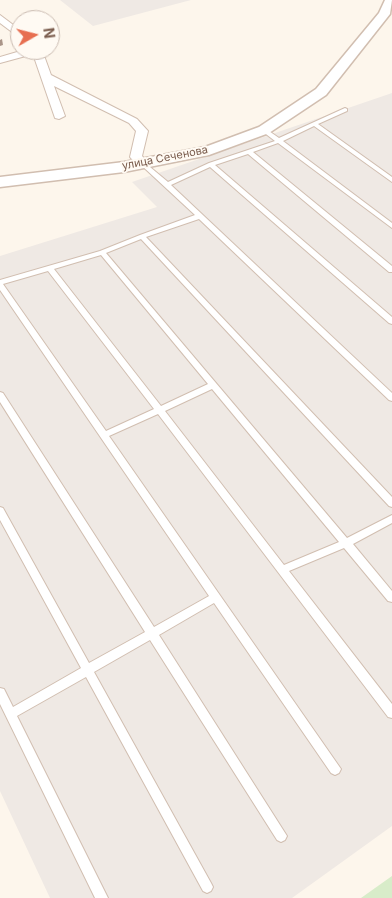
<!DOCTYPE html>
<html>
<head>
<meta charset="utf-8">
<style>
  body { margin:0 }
  #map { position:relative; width:392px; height:898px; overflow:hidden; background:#fdf6ec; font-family:Inter,sans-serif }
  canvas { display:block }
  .north { position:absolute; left:10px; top:10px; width:50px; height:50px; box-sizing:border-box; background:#fffaf3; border:1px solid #cabbb1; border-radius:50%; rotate:82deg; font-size:14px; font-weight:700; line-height:20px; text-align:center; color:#7a5c4d }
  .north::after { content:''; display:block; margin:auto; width:18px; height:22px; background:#e76f51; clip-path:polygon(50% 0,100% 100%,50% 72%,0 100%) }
</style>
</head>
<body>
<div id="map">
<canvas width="392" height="898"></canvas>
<div class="north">N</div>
</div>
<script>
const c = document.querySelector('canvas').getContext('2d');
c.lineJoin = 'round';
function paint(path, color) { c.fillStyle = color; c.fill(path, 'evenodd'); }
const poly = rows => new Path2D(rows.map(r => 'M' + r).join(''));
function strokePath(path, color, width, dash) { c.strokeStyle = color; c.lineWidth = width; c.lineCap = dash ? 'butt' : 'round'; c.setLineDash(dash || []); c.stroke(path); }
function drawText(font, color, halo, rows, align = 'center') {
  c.font = font + ' Inter,sans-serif'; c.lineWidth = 4; c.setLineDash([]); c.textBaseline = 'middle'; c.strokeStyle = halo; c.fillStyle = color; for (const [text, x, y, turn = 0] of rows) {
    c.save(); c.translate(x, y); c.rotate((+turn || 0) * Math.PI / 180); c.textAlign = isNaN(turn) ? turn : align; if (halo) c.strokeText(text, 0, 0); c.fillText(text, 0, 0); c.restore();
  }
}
paint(poly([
  [60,0,191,0,93,26],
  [392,93,392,826,292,898,50,898,0,791,0,256,157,207,132,182]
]), '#efe9e4');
paint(poly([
  [392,876,392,898,361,898]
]), '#d8ecc9');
const service = poly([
  [345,108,347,109,347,111,318,124,392,177,392,182,314,126,283,141,392,223,392,228,278,143,253,152,392,266,392,272,389,272,248,154,215,165,392,317,392,324,389,323,210,167,171,185,392,393,392,401,389,400,199,219,146,237,392,497,392,507,389,506,141,239,106,253,347,538,392,515,392,523,353,544,392,591,392,602,388,601,344,548,289,571,392,704,392,718,388,717,158,414,109,436,341,769,339,773,335,775,331,773,214,603,159,635,287,836,285,840,281,842,277,840,150,640,94,672,211,883,213,887,211,891,207,893,203,891,86,677,17,716,108,898,95,898,0,704,0,688,4,689,13,707,81,668,0,520,0,507,3,508,89,663,145,632,0,402,0,392,3,393,154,627,209,596,0,290,0,280,100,251,140,235,195,215,140,164,140,162,144,162,168,182,209,163,275,141,262,131,262,129,266,129,279,138,345,108],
  [101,255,208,384,161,406,54,269,101,255],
  [48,271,154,409,106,431,3,284,48,271],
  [212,389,339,542,284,565,165,411,212,389]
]);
const minor = poly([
  [0,15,20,30,20,38,0,23,0,15],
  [24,50,42,50,51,75,137,119,148,131,142,156,148,163,146,166,138,166,130,157,136,131,129,123,54,86,65,116,59,119,55,118,33,54,0,63,0,57,24,50]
]);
const tertiary = poly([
  [385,0,392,0,390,14,326,95,269,133,209,155,124,172,0,187,0,177,124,162,205,147,259,127,316,89,379,13,385,0]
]);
strokePath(service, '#d1beb0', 2);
strokePath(minor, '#d1beb0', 2);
strokePath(tertiary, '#d1beb0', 3);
paint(service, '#fff');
paint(minor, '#fff');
paint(tertiary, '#fff');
paint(poly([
  [2,39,3,45,0,46,0,40]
]), '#aa9588');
drawText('11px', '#7a5c4d', '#fffaf3', [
  ["улица Сеченова",165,158,-11]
]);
</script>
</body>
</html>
